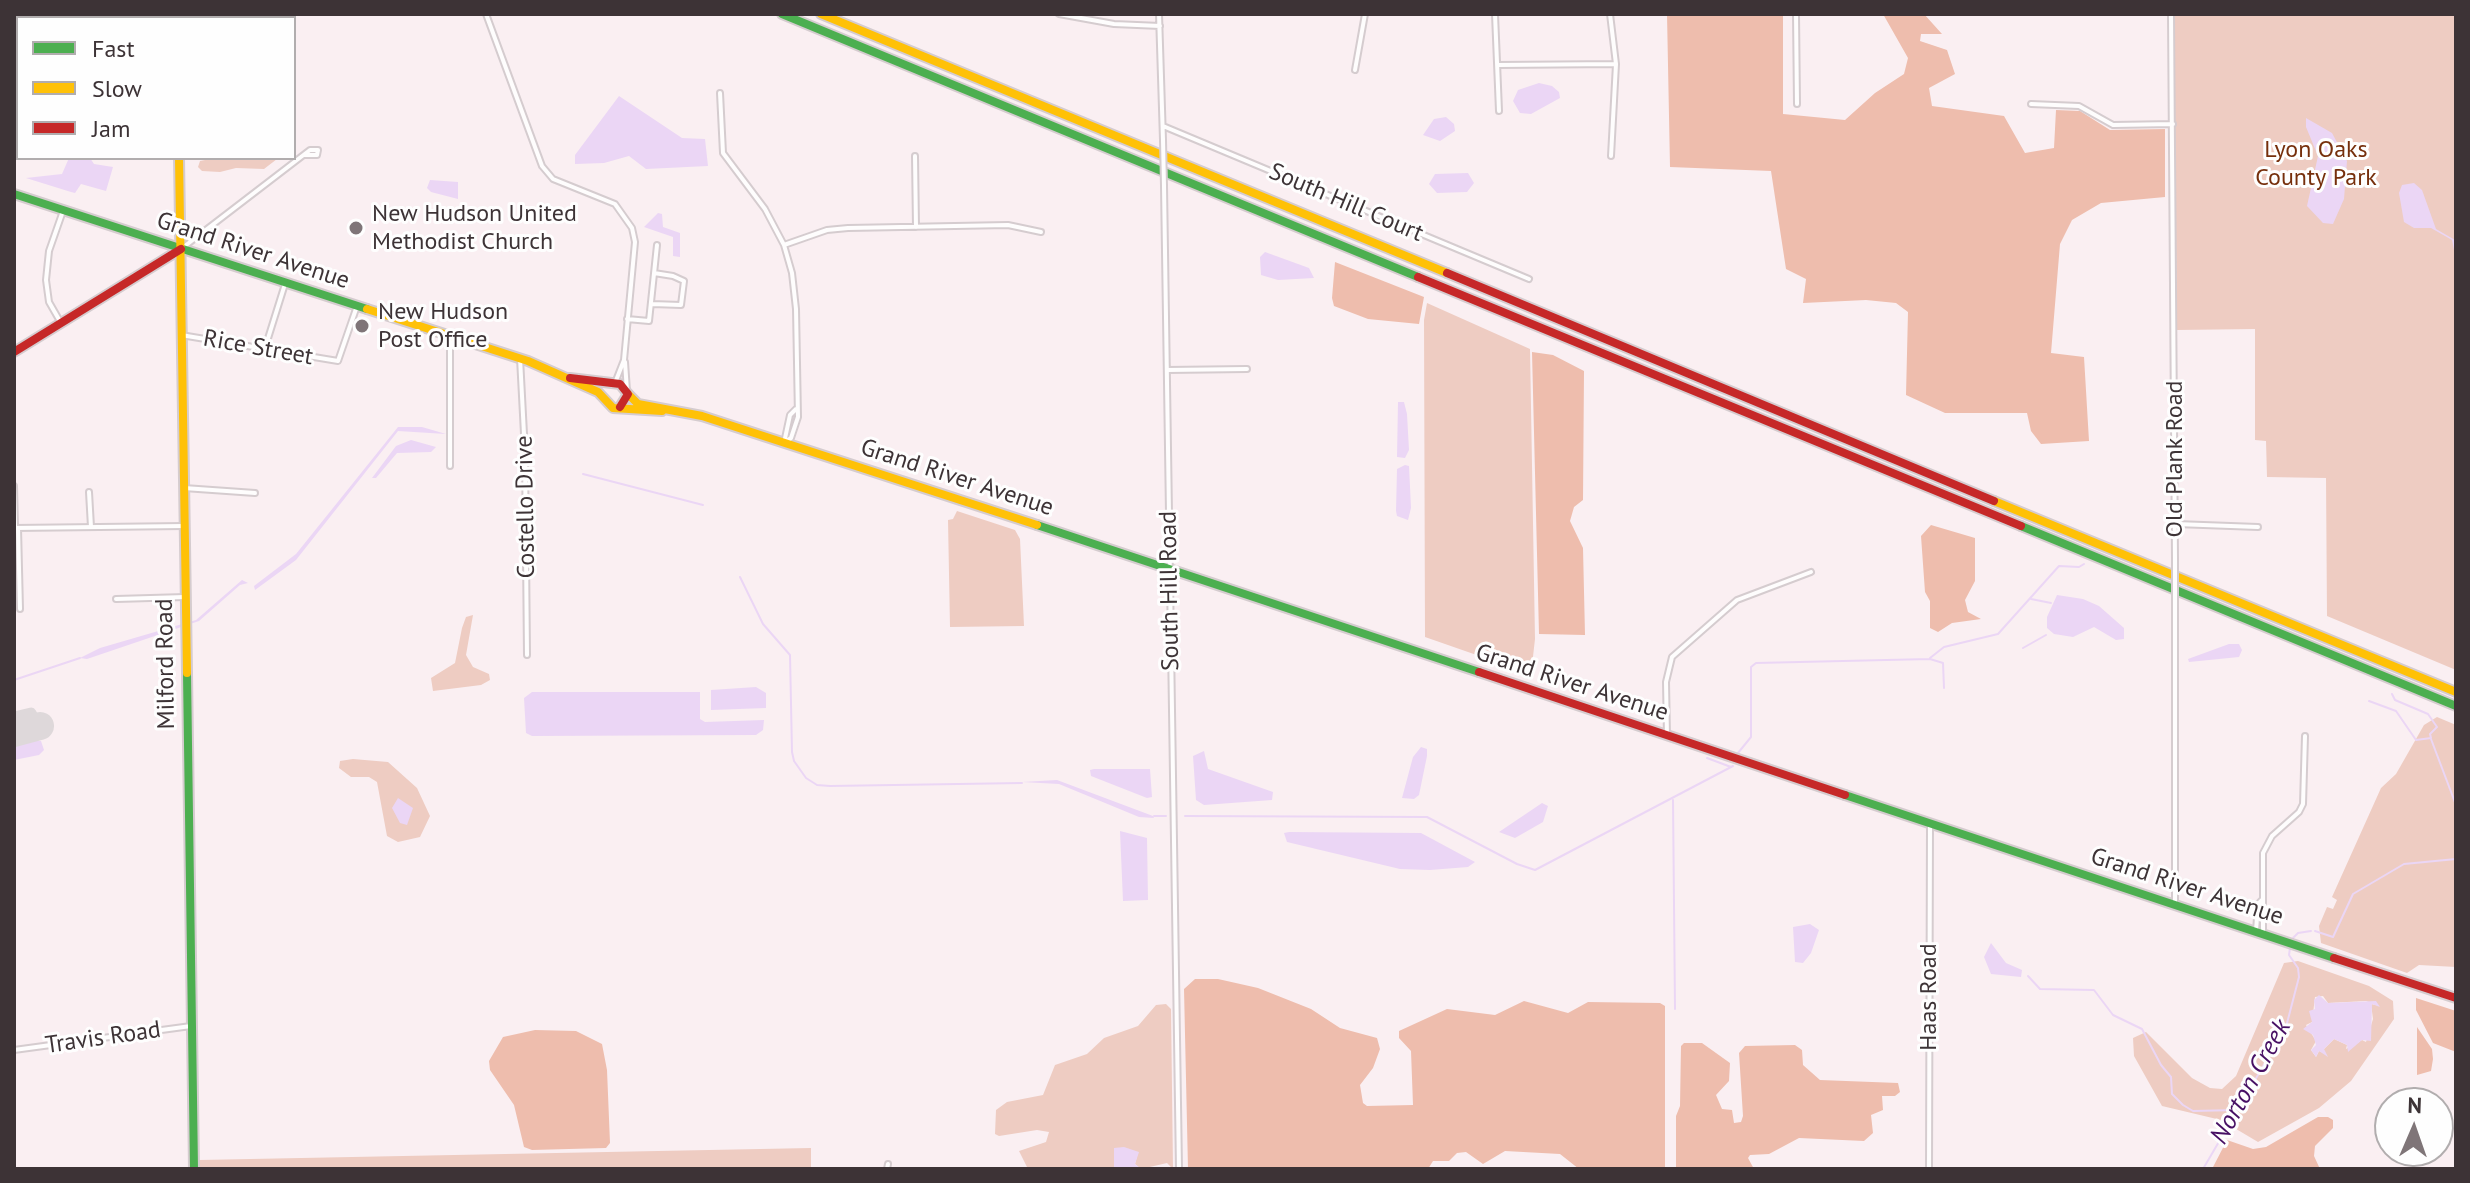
<!DOCTYPE html>
<html>
<head>
<meta charset="utf-8">
<style>
  body { margin:0 }
  #map { position:relative; width:2470px; height:1183px; overflow:hidden; background:#faeff2; font-family:"PT Sans",sans-serif }
  canvas { display:block }
  .frame { position:absolute; inset:0; border:16px solid #3d3336; pointer-events:none }
  .legend { position:absolute; left:16px; top:16px; width:280px; height:144px; box-sizing:border-box; background:#fefefe; border:2px solid #b1adae; margin:0; padding:10px 14px; list-style:none; font-size:24px; color:#3d3336 }
  .legend li { display:flex; align-items:center; gap:16px; height:40px }
  .legend b { width:40px; border:2px solid #b1adae }
  .north { position:absolute; left:2374px; top:1087px; width:80px; height:80px; box-sizing:border-box; background:#fefefe; border:2px solid #b1adae; border-radius:50%; rotate:2deg; font-size:22px; font-weight:700; line-height:32px; text-align:center; color:#3d3336 }
  .north::after { content:''; display:block; margin:auto; width:28px; height:36px; background:#7f7578; clip-path:polygon(50% 0,100% 100%,50% 72%,0 100%) }
</style>
</head>
<body>
<div id="map">
<canvas width="2470" height="1183"></canvas>
<div class="frame"></div>
<ul class="legend">
<li><b style="height:10px;background:#4caf50"></b>Fast</li>
<li><b style="height:10px;background:#ffc107"></b>Slow</li>
<li><b style="height:10px;background:#c62828"></b>Jam</li>
</ul>
<div class="north">N</div>
</div>
<script>
const c = document.querySelector('canvas').getContext('2d');
c.lineJoin = 'round';
function paint(path, color) { c.fillStyle = color; c.fill(path, 'evenodd'); }
const poly = rows => new Path2D(rows.map(r => 'M' + r).join(''));
function strokePath(path, color, width, dash) { c.strokeStyle = color; c.lineWidth = width; c.lineCap = dash ? 'butt' : 'round'; c.setLineDash(dash || []); c.stroke(path); }
function drawText(font, color, halo, rows, align = 'center') {
  c.font = font + ' "PT Sans",sans-serif'; c.lineWidth = 6; c.setLineDash([]); c.textBaseline = 'middle'; c.strokeStyle = halo; c.fillStyle = color; for (const [text, x, y, turn = 0] of rows) {
    c.save(); c.translate(x, y); c.rotate((+turn || 0) * Math.PI / 180); c.textAlign = isNaN(turn) ? turn : align; if (halo) c.strokeText(text, 0, 0); c.fillText(text, 0, 0); c.restore();
  }
}
paint(poly([
  [2173,14,2456,14,2456,670,2327,616,2326,478,2267,477,2266,441,2255,440,2255,329,2177,330],
  [277,159,264,169,236,168,220,172,202,171,198,167,200,161,205,160],
  [1427,303,1530,349,1535,639,1531,674,1425,637,1424,320],
  [957,511,1015,530,1020,539,1024,626,950,627,948,520,953,519],
  [473,615,466,655,473,667,489,674,490,680,481,685,433,691,431,678,455,663,462,628,466,617],
  [2437,717,2456,725,2456,967,2419,965,2407,973,2321,943,2319,926,2327,907,2333,909,2337,900,2332,897,2381,788,2396,774,2424,725],
  [353,759,388,762,417,788,430,816,420,837,398,842,387,836,377,782,369,777,351,777,339,768,340,761],
  [2298,961,2369,986,2393,1001,2394,1019,2351,1081,2319,1108,2258,1142,2221,1120,2162,1106,2134,1056,2133,1038,2146,1032,2192,1078,2210,1088,2222,1089,2236,1076,2284,963],
  [2323,996,2328,1003,2366,1001,2380,1006,2371,1004,2373,1019,2366,1042,2362,1040,2346,1049,2347,1045,2334,1039,2324,1049,2324,1053,2319,1051,2316,1057,2311,1050,2316,1041,2306,1025,2312,1022,2315,997],
  [1166,1004,1171,1009,1173,1169,1167,1163,1141,1169,1135,1164,1138,1152,1114,1163,1114,1169,1028,1169,1019,1151,1046,1142,1049,1132,1037,1130,999,1136,995,1134,996,1110,1007,1102,1043,1095,1055,1065,1087,1054,1104,1038,1138,1026,1156,1005],
  [811,1148,811,1169,199,1169,199,1160]
]), '#eeccc2');
paint(poly([
  [1667,14,1783,14,1783,114,1845,120,1875,93,1904,74,1908,58,1883,14,1924,14,1942,34,1921,34,1920,41,1947,50,1955,74,1929,88,1932,106,2004,116,2025,153,2054,148,2056,110,2080,111,2110,130,2165,129,2165,197,2101,203,2072,220,2060,244,2051,353,2084,357,2089,441,2041,444,2031,431,2027,413,1945,413,1906,395,1908,312,1896,303,1866,300,1803,303,1806,279,1786,269,1771,171,1670,167],
  [1335,262,1424,297,1419,324,1368,319,1334,306,1332,298],
  [1532,352,1553,355,1584,371,1583,500,1574,507,1570,521,1583,548,1585,635,1539,634],
  [1931,525,1975,538,1975,581,1965,600,1968,612,1981,619,1952,623,1938,632,1930,628,1930,601,1925,592,1921,536],
  [1195,979,1218,979,1258,988,1311,1009,1340,1028,1377,1038,1380,1049,1373,1068,1360,1085,1363,1103,1367,1106,1413,1105,1411,1051,1399,1038,1399,1031,1447,1009,1495,1015,1524,1001,1568,1013,1588,1002,1660,1003,1665,1006,1665,1169,1579,1169,1560,1154,1505,1151,1483,1164,1466,1152,1457,1153,1449,1161,1433,1161,1428,1169,1188,1169,1184,989],
  [2416,998,2456,1011,2456,1052,2433,1043,2416,1010],
  [2417,1027,2432,1049,2433,1059,2431,1071,2417,1075],
  [535,1030,576,1031,602,1044,607,1070,610,1143,606,1148,532,1150,524,1147,514,1105,490,1070,489,1061,503,1037],
  [1684,1043,1702,1043,1730,1063,1729,1081,1716,1095,1722,1109,1732,1110,1734,1123,1741,1122,1743,1116,1739,1053,1745,1046,1795,1045,1802,1050,1803,1065,1820,1080,1898,1083,1900,1092,1895,1096,1882,1096,1883,1110,1871,1115,1873,1133,1864,1141,1799,1138,1769,1154,1750,1155,1748,1158,1754,1169,1676,1169,1676,1116,1680,1106,1681,1046],
  [2318,1117,2328,1117,2333,1120,2333,1128,2315,1146,2314,1156,2320,1169,2212,1169,2227,1140,2253,1149,2266,1147]
]), '#eebdad');
paint(poly([
  [1539,83,1552,86,1559,92,1560,98,1531,114,1520,113,1513,101,1518,90],
  [619,96,682,138,705,139,708,166,646,169,629,156,604,163,575,164,575,155],
  [1446,117,1454,124,1455,131,1440,141,1423,135,1434,119],
  [2306,118,2332,133,2347,161,2344,199,2333,224,2323,223,2307,206,2318,156,2306,127],
  [69,158,90,158,94,164,113,167,106,191,81,184,75,193,71,192,26,178,62,174],
  [1468,173,1474,183,1467,192,1437,193,1429,184,1435,174],
  [430,180,458,182,458,199,431,192,427,188],
  [2414,183,2422,190,2436,229,2455,240,2455,255,2452,240,2431,228,2414,228,2404,222,2399,193,2402,185],
  [658,213,662,214,663,227,680,233,680,257,673,256,673,237,644,227],
  [1265,252,1309,268,1314,278,1278,280,1261,275,1260,257],
  [1398,402,1404,402,1407,414,1409,450,1405,458,1397,457],
  [398,427,422,427,446,434,398,431,296,560,255,590,254,586,296,554],
  [411,440,436,447,431,452,397,453,376,478,372,478,396,446],
  [1405,465,1409,466,1411,508,1408,520,1397,516,1396,511,1397,469],
  [242,580,248,583,240,585,199,621,87,659,80,658,100,648,196,620],
  [2057,595,2083,599,2099,606,2124,628,2124,639,2116,640,2094,627,2073,637,2054,634,2047,628,2047,617],
  [2229,644,2239,644,2242,650,2239,657,2189,662,2188,659],
  [756,687,766,693,766,708,711,710,711,690],
  [532,692,700,692,700,719,705,722,764,720,763,730,756,735,532,736,526,733,524,698],
  [31,740,41,741,44,750,39,755,14,760,14,747],
  [1421,747,1427,749,1427,756,1419,795,1414,799,1402,798,1413,757],
  [1204,751,1208,769,1273,792,1272,800,1204,805,1196,800,1193,756],
  [1094,769,1150,769,1152,797,1147,798,1091,776,1090,770],
  [1057,780,1153,816,1154,818,1139,817,1059,784,1022,782],
  [398,798,413,808,407,825,400,823,392,808],
  [1542,803,1548,806,1543,822,1515,838,1499,832],
  [1120,831,1147,838,1148,900,1123,901],
  [1289,832,1421,833,1475,862,1468,867,1430,870,1400,869,1287,842,1284,833],
  [1810,924,1819,930,1811,953,1803,963,1795,962,1793,927],
  [1991,943,2006,963,2022,970,2021,977,1991,974,1984,957],
  [2319,995,2328,1003,2376,1001,2380,1007,2372,1004,2371,1041,2362,1040,2348,1052,2347,1045,2334,1039,2324,1049,2328,1057,2319,1051,2316,1057,2311,1050,2316,1045,2313,1035,2303,1029,2312,1022,2309,1011,2315,1009,2314,1000],
  [1114,1148,1124,1147,1139,1152,1135,1164,1141,1169,1114,1169]
]), '#ebd6f5');
strokePath(poly([
  [583,474,703,505],
  [740,577,763,624,790,655,792,752,794,761,806,778,817,785,830,786,1022,783],
  [2031,599,2051,603],
  [2023,648,2046,635],
  [1930,658,1944,647,1998,634,2059,566,2079,567,2084,564],
  [14,680,80,658],
  [2369,701,2396,711,2416,740,2431,738,2430,734,2437,727,2428,714,2395,700,2392,694],
  [2431,739,2456,805],
  [1738,753,1751,737,1751,667,1756,663,1930,659,1943,663,1944,688],
  [1707,758,1731,767],
  [1673,800,1675,1009],
  [1154,816,1166,816],
  [1185,816,1427,817,1517,864,1535,870,1733,766],
  [2315,931,2333,937,2353,894,2404,864,2456,859],
  [2293,938,2298,933,2311,931],
  [2028,976,2040,989,2094,990,2113,1015,2142,1029,2161,1065,2171,1077,2172,1094,2183,1105,2193,1111,2237,1110],
  [2203,1169,2286,1027,2299,977,2298,968,2289,955,2290,948]
]), '#ebd6f5', 2);
strokePath(poly([
  [14,717,31,713,38,726]
]), '#ded8da', 11);
strokePath(poly([
  [14,733,40,726]
]), '#ded8da', 28);
const street = poly([
  [486,14,542,166,553,179,615,204,632,228,635,242,624,360,615,383],
  [1059,14,1114,24,1160,26],
  [1159,14,1163,140],
  [1495,14,1499,111],
  [1610,14,1616,64,1611,156],
  [1796,14,1797,104],
  [2171,14,2175,559],
  [27,18,195,14],
  [14,20,18,19],
  [1498,65,1616,64],
  [1355,70,1365,14],
  [720,93,723,153,765,209,784,245,792,273,796,309,798,417,791,438,784,443],
  [2031,104,2079,106,2113,125,2173,124],
  [1163,126,1529,279],
  [915,156,916,227],
  [1164,186,1179,1169],
  [784,245,827,230,848,228,1008,225,1041,232],
  [181,249,310,150,318,150,317,155,305,155],
  [652,304,681,305,684,281,673,276,654,273],
  [627,319,649,321,657,245],
  [61,323,49,302,46,280,49,251,63,211],
  [181,335,338,361,357,306],
  [450,336,450,466],
  [265,348,285,284],
  [520,358,525,453,527,655],
  [625,362,627,391],
  [1167,370,1247,369],
  [784,443,790,415,796,409],
  [14,486,15,527],
  [184,488,255,493],
  [89,492,91,527],
  [2176,524,2258,527],
  [14,528,184,526],
  [18,528,20,609],
  [116,599,185,597],
  [2175,603,2175,905],
  [1667,736,1666,682,1672,657,1737,600,1811,572],
  [2256,931,2258,904,2262,900],
  [2263,934,2263,853,2272,836,2299,812,2303,804,2305,736],
  [14,1050,191,1026],
  [887,1169,888,1164],
  [1929,1169,1930,824]
]);
const fast = poly([
  [782,14,1418,277],
  [14,194,367,309],
  [1037,525,1479,672],
  [2021,526,2456,706],
  [187,673,194,1169],
  [1845,795,2334,958]
]);
const slow = poly([
  [175,14,175,18],
  [821,14,1447,273],
  [179,158,187,673],
  [367,309,528,361,598,392,613,408,662,411],
  [628,394,638,404,702,416,1037,525],
  [1994,501,2456,692]
]);
const jam = poly([
  [1447,273,1994,501],
  [1418,277,2021,526],
  [14,352,181,249],
  [570,378,620,384,628,394,620,407],
  [1479,672,1845,795],
  [2334,958,2456,998]
]);
strokePath(street, '#d5cccf', 8);
strokePath(fast, '#d5cccf', 12);
strokePath(slow, '#d5cccf', 12);
strokePath(jam, '#d5cccf', 12);
strokePath(street, '#fefdfd', 4);
strokePath(fast, '#4caf50', 8);
strokePath(slow, '#ffc107', 8);
strokePath(jam, '#c62828', 8);
const streetBridge = poly([
  [1163,140,1164,186],
  [2175,603,2175,559]
]);
strokePath(streetBridge, '#d5cccf', 8, []);
strokePath(streetBridge, '#fefdfd', 4);
for (const [x, y, r, color] of [
  [356,228,8,"#7f7578"],
  [362,326,8,"#7f7578"]
]) { const dot = new Path2D(); dot.arc(x, y, r, 0, 2 * Math.PI); c.fillStyle = color; c.fill(dot); strokePath(dot, '#fefefe', 3); }
drawText('24px', '#762f0c', '#fefefe', [
  ["Lyon Oaks",2316,150],
  ["County Park",2316,178]
]);
drawText('24px', '#3d3336', '#fefefe', [
  ["South Hill Court",1346,203,23],
  ["Grand River Avenue",253,251,18],
  ["Rice Street",258,348,10],
  ["Old Plank Road",2175,459,-90],
  ["Grand River Avenue",957,478,18],
  ["Costello Drive",526,507,-91],
  ["South Hill Road",1170,591,-91],
  ["Milford Road",166,664,-91],
  ["Grand River Avenue",1572,683,18],
  ["Grand River Avenue",2187,887,18],
  ["Haas Road",1929,997,-90],
  ["Travis Road",103,1038,-8]
]);
drawText('24px', '#3d3336', '#fefefe', [
  ["New Hudson United",372,214],
  ["Methodist Church",372,242],
  ["New Hudson",378,312],
  ["Post Office",378,340]
], 'left');
drawText('italic 26px', '#471064', '#fefefe', [
  ["Norton Creek",2251,1082,-61]
]);
</script>
</body>
</html>
